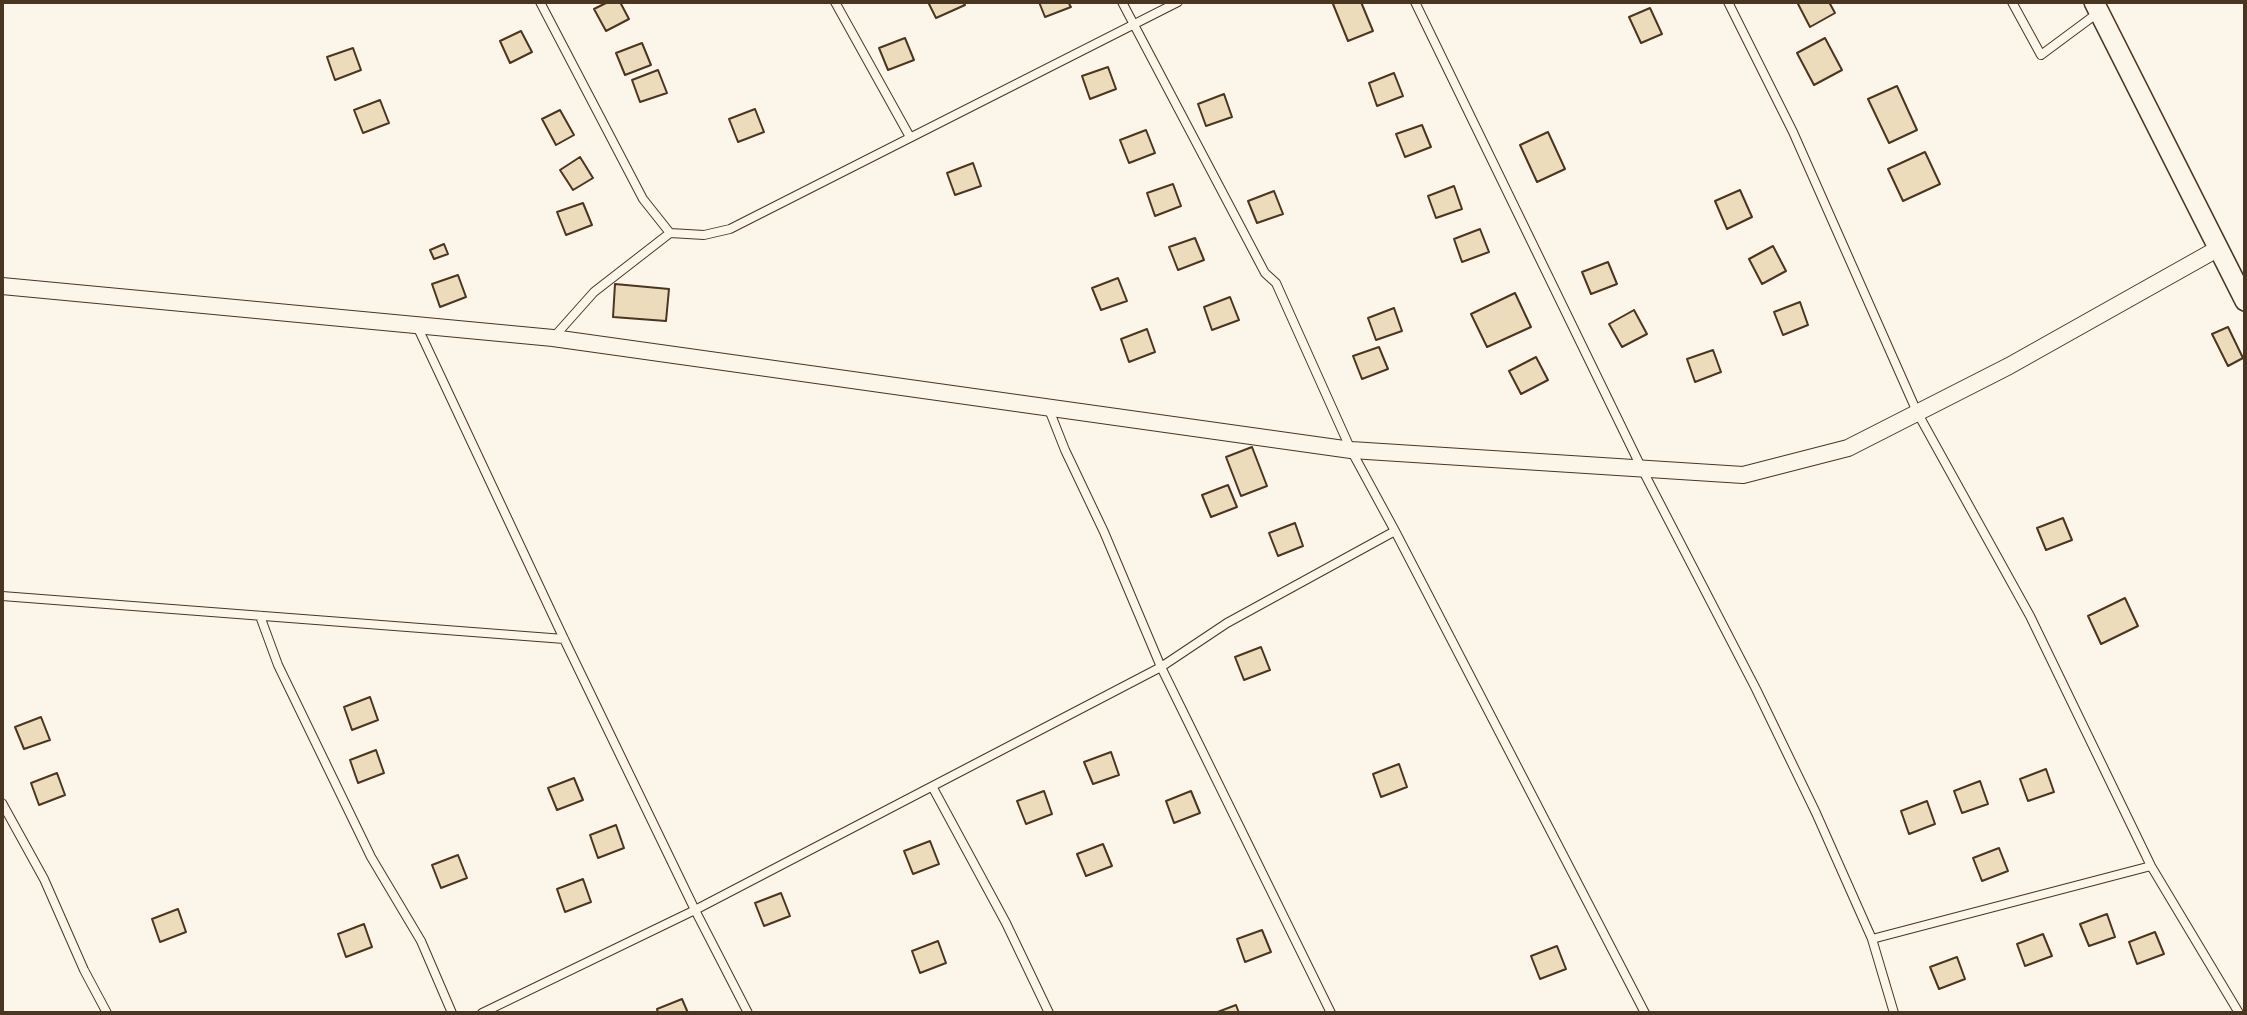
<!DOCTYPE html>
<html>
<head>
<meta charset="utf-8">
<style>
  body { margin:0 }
  #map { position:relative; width:2247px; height:1015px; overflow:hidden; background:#fbf6e9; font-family:Overpass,sans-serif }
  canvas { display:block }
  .frame { position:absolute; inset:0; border:4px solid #4a3520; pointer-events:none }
</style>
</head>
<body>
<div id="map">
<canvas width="2247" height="1015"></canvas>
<div class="frame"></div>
</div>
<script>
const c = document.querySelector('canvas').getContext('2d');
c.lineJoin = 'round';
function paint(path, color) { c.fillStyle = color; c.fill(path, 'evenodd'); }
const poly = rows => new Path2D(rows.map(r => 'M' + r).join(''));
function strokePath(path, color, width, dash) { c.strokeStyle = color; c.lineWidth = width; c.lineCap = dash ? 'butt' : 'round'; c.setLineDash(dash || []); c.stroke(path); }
const building = poly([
  [608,2,620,2,629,19,606,31,594,9,608,2],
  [928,2,963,2,965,5,936,18,928,2],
  [1039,2,1068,2,1071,7,1045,17,1039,2],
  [1337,2,1361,2,1373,31,1348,41,1333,4,1337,2],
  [1797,2,1829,2,1835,13,1810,27,1797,2],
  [1650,8,1662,34,1641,43,1629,17,1650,8],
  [521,31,532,52,510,63,500,41,521,31],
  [905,38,914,60,888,70,879,48,905,38],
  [1825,38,1842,70,1814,85,1797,53,1825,38],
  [642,43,651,65,625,75,616,53,642,43],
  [353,48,361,70,335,80,327,57,353,48],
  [1108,67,1116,89,1090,99,1082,76,1108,67],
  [658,70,667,93,640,102,632,80,658,70],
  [1394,73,1403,96,1377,106,1369,83,1394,73],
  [1897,86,1917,130,1889,143,1868,99,1897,86],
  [1224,94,1232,117,1206,126,1198,104,1224,94],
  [380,100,389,123,363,133,354,110,380,100],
  [755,109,764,132,738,142,729,119,755,109],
  [560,110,574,135,556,145,542,119,560,110],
  [1422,125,1431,147,1405,157,1396,134,1422,125],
  [1146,130,1155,153,1129,163,1120,140,1146,130],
  [1548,132,1565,169,1537,182,1520,145,1548,132],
  [1925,152,1940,184,1903,201,1888,169,1925,152],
  [580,157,593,178,573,190,560,170,580,157],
  [973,163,981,186,955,195,947,173,973,163],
  [1173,184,1181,206,1155,216,1147,193,1173,184],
  [1454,186,1462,209,1436,218,1428,196,1454,186],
  [1740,190,1752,217,1727,229,1715,201,1740,190],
  [1274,191,1283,214,1257,223,1248,201,1274,191],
  [583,203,592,225,566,235,557,212,583,203],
  [1480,229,1489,252,1462,262,1454,239,1480,229],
  [1195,238,1204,260,1178,270,1169,247,1195,238],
  [444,244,448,254,434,259,430,250,444,244],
  [1773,246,1786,271,1762,284,1749,259,1773,246],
  [1608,262,1617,284,1591,294,1582,272,1608,262],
  [458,275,466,297,440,307,432,284,458,275],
  [1118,278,1127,301,1101,310,1092,288,1118,278],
  [615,284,669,289,666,321,613,317,615,284],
  [1515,293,1531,327,1487,347,1471,314,1515,293],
  [1230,297,1239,320,1212,330,1204,307,1230,297],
  [1800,302,1808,325,1783,335,1774,312,1800,302],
  [1394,308,1402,331,1376,340,1368,318,1394,308],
  [1634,310,1647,334,1622,347,1609,324,1634,310],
  [2228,327,2243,358,2228,366,2212,334,2228,327],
  [1147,329,1155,352,1129,362,1121,339,1147,329],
  [1379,347,1388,369,1362,379,1353,356,1379,347],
  [1713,350,1721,372,1695,382,1687,359,1713,350],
  [1536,357,1548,380,1521,394,1509,371,1536,357],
  [1252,447,1267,486,1241,496,1226,457,1252,447],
  [1228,485,1237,507,1211,517,1202,495,1228,485],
  [2063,518,2072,540,2046,550,2037,528,2063,518],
  [1295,523,1303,546,1278,556,1269,533,1295,523],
  [2125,598,2138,626,2101,644,2088,616,2125,598],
  [1261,647,1270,670,1244,680,1235,657,1261,647],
  [370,697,378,720,352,730,344,707,370,697],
  [41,717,50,740,24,749,15,727,41,717],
  [376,750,384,773,358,783,350,760,376,750],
  [1111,752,1119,775,1093,784,1084,762,1111,752],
  [1399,764,1407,787,1381,797,1373,774,1399,764],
  [2046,769,2054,792,2028,801,2020,779,2046,769],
  [57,773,65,795,39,805,31,783,57,773],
  [574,778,583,800,557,810,548,788,574,778],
  [1980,781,1988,804,1962,813,1954,791,1980,781],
  [1044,791,1052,814,1026,824,1017,801,1044,791],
  [1191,791,1200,813,1174,823,1166,801,1191,791],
  [1927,801,1935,824,1909,834,1901,811,1927,801],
  [616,825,624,848,598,858,590,835,616,825],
  [930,841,939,864,913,874,904,851,930,841],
  [1103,844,1112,866,1086,876,1077,854,1103,844],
  [1999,848,2008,871,1982,881,1973,858,1999,848],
  [458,855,467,878,441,888,432,865,458,855],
  [583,879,591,902,565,912,557,889,583,879],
  [781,893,790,916,764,926,755,903,781,893],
  [178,909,186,932,160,942,152,919,178,909],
  [2107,914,2115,937,2089,946,2080,924,2107,914],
  [364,924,372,947,346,957,338,934,364,924],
  [1262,930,1271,952,1245,962,1237,939,1262,930],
  [2155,932,2164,954,2137,964,2129,942,2155,932],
  [2043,934,2052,956,2025,966,2017,944,2043,934],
  [938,941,946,963,920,973,912,951,938,941],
  [1557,946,1566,969,1540,979,1531,956,1557,946],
  [1957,957,1965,979,1939,989,1930,967,1957,957],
  [682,999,688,1013,658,1013,657,1009,682,999],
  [1236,1005,1239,1013,1215,1013,1236,1005]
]);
paint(building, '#ecdcbc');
strokePath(building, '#4a3520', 2);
const service = poly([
  [540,2,643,199,670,233],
  [835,2,910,137],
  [1122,2,1265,273,1276,283,1351,450,1395,531,1645,1013],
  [1415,2,1642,469,1756,689,1816,813,1872,939,1894,1013],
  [1728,2,1793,132,1917,412,2030,616,2151,866,2239,1013],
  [2012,2,2041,55,2099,12],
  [417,326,564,639,695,910,748,1013],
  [553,338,594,292,670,233,704,235,730,229,1178,2],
  [1048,407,1065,450,1104,532,1161,667,1331,1013],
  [2,596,564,639],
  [260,616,278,665,371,857,421,941,452,1013],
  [933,788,1006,923,1049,1013],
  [2,803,44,879,84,970,107,1013],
  [1872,939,2151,866],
  [482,1013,695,910,1161,667,1227,623,1395,531]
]);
const minor = poly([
  [2,286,553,338,1351,450,1743,475,1848,448,2009,366,2219,248]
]);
const tertiary = poly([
  [2094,2,2245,301]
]);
strokePath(service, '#4a3520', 10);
strokePath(minor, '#4a3520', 18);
strokePath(tertiary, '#4a3520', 22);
strokePath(service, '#fbf6e9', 8);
strokePath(minor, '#fbf6e9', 16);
strokePath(tertiary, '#fbf6e9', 19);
</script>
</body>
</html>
